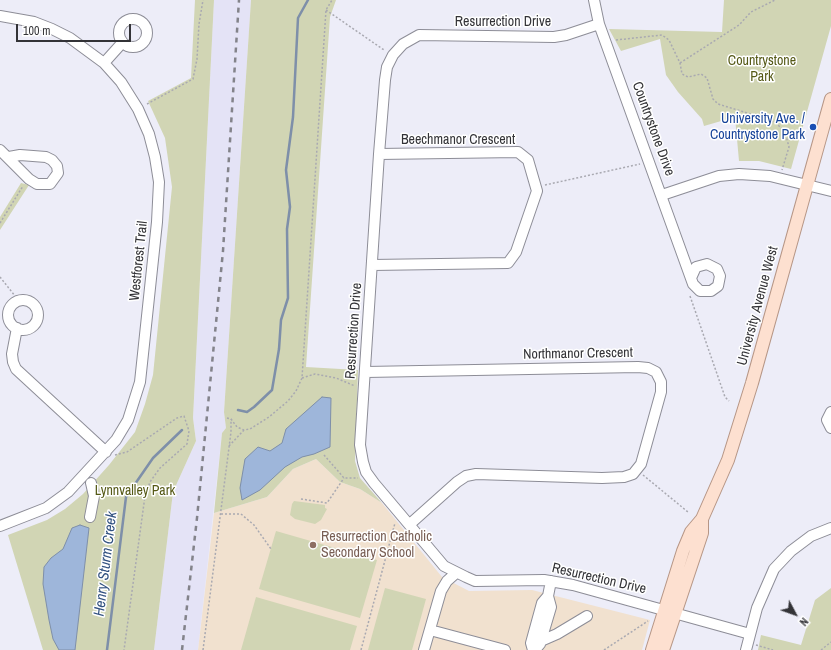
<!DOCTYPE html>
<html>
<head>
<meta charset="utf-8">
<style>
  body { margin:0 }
  #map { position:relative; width:831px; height:650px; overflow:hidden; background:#ededf8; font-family:"Archivo Narrow",sans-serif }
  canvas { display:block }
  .north { position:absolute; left:775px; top:594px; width:40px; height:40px; -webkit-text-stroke:3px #fff; paint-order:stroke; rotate:131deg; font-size:11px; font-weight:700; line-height:16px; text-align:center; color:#333337 }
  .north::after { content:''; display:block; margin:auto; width:14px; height:18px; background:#333337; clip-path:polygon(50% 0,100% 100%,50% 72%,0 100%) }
  .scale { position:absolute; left:16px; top:24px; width:115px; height:18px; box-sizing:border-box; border:2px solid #333337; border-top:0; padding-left:5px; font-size:12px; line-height:14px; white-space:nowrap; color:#333337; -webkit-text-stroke:3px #fff; paint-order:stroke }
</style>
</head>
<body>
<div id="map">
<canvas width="831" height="650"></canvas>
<div class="north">N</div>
<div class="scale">100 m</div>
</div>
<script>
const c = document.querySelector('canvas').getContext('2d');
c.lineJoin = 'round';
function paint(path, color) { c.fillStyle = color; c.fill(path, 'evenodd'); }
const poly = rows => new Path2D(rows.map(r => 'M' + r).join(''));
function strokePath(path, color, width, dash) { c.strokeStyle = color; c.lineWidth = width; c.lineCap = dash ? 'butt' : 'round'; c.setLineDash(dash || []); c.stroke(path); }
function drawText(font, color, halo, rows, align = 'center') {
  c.font = font + ' "Archivo Narrow",sans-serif'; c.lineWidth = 3; c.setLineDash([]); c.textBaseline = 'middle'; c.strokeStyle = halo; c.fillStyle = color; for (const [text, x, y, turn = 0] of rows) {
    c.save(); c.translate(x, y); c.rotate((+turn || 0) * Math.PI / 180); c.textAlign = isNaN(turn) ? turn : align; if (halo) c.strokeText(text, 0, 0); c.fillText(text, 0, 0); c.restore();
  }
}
paint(poly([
  [214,0,251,0,224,412,226,428,222,433,198,650,154,650,173,492,196,441,193,418]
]), '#e4e3f6');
paint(poly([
  [316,459,340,482,360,489,382,503,442,577,469,591,532,590,650,620,642,650,198,650,214,513,267,497,293,469]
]), '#f1e1cf');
paint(poly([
  [195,0,214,0,193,418,196,441,173,492,154,650,43,650,8,535,47,520,65,509,83,494,109,465,135,432,145,404,153,375,172,187,165,138,148,101,191,78],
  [251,0,336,0,330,17,306,367,358,370,355,461,360,478,382,503,360,489,340,482,316,459,293,469,267,497,214,513,222,433,226,428,224,412],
  [724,0,831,0,831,26,791,169,759,161,739,161,735,117,704,126,702,119,678,92,666,75,660,39,621,51,609,29,722,32],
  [21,183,29,185,0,230,0,217],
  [294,501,325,505,325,508,327,509,321,520,315,524,295,519,290,515,292,504],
  [276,531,377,560,360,618,259,589],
  [385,588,426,599,412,650,368,650],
  [831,588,831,650,758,650,761,635,801,645,815,600],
  [256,597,357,626,350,650,241,650]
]), '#d1d5b4');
const water = poly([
  [322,397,331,398,330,447,314,454,302,457,285,467,260,490,242,500,240,488,245,459,258,447,270,451,282,443,286,429,322,397],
  [80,525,89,528,75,650,59,650,53,639,49,620,43,584,44,567,51,558,63,549,72,528,80,525]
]);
paint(water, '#9eb6da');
strokePath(water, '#7e8fa9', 1);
strokePath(poly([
  [238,410,247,412,254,407,272,390,279,349,281,320,288,298,287,229,290,207,286,170,293,117,298,18,308,0],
  [107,650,126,497,153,458,182,430]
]), '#7e8fa9', 2.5);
const minor = poly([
  [594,0,599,24,693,284,700,291,711,291,718,286,720,276,717,269,707,264,696,267,691,278],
  [0,16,34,22,52,29,70,38,104,63,121,82,138,109,149,134,155,157,159,182,157,222,140,382,128,420,116,440,68,492,46,508,0,526],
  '119 33a14 14 0 1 1 28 0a14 14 0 1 1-28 0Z',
  [599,24,566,35,554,37,419,35,403,44,393,55,387,67,385,80,379,154,360,445,363,462,366,472,374,483,439,560,444,566,466,577,475,581,544,580,573,585,750,634],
  [104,63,122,43],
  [0,150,29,179,37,184,50,184,58,173,57,166,52,160,46,157,20,155,9,157],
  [662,195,719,176,739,174,770,176,831,191],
  [372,265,508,263,516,252,537,191,528,160,518,152,379,154],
  '8 315a15 15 0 1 1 30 0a15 15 0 1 1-30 0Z',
  [17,328,12,354,13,362,16,369,106,452],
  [366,372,638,367,648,368,656,372,661,382,661,392,641,464,633,474,624,477,602,478,476,474,466,476,457,482,410,524],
  [831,412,827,420,831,428],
  [90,517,94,496,91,483],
  [430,630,505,650],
  [541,641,557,634,587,616],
  [424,650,441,591,447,581,456,573],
  [533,650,531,643,542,603,548,596,551,581],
  [535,650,540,644,551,607,548,596],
  [746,650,757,608,774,569,791,551,811,536,831,528]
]);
const major = poly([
  [652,650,683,551,691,532,702,519,728,460,752,383,831,99],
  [663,650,702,533,702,519]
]);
strokePath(minor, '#8d8d97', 12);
strokePath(major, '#b69686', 14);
strokePath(poly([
  [326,10,384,50],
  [616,40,662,35,669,40,680,63,682,74,688,77,701,74,707,78,713,99,718,104,770,120,778,125,785,132,789,147,782,170],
  [680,63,739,25,751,12,775,0],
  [147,104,193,79,197,59,199,24,203,0],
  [545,185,640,164],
  [0,223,23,186],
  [0,277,19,301],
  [690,296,725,397,729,401],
  [302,378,315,374,336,378,355,386],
  [227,418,231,419,237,427,244,430,250,429,269,417,288,401,296,391,302,378,326,10,332,0],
  [229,446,244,430],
  [115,455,127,452,177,418,184,416,189,431,187,444,160,468,150,482,145,496,124,650],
  [324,455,344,478,358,478],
  [643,475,688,512],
  [301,499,327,503,344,478],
  [221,514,241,514,254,525,271,549],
  [756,645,773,650],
  [203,650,231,432,231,419],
  [361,650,395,523],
  [604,650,648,621],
  [821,650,831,642]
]), '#a9a9b1', 1.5, [2, 2]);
strokePath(minor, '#fff', 10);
strokePath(major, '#fde0d0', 12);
strokePath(poly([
  [182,650,197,518,223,251,239,0]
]), '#83838a', 2.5, [5, 5]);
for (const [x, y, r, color] of [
  [813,127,4,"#1a4fb4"],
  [313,545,4,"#8d6e63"]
]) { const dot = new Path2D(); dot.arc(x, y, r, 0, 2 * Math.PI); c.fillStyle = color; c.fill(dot); strokePath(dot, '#fff', 1.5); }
drawText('14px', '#333337', '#fff', [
  ["Resurrection Drive",503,22],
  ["Countrystone Drive",653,129,70],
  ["Beechmanor Crescent",458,140],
  ["Westforest Trail",139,261,-84],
  ["University Avenue West",758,306,-75],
  ["Resurrection Drive",354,331,-86],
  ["Northmanor Crescent",578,354,-1],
  ["Resurrection Drive",599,579,13]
]);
drawText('14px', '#555916', '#fff', [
  ["Countrystone",762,61],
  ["Park",762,77],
  ["Lynnvalley Park",135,491]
]);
drawText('14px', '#164399', '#fff', [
  ["University Ave. /",805,119],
  ["Countrystone Park",805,135]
], 'right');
drawText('14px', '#785e54', '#fff', [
  ["Resurrection Catholic",321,537],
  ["Secondary School",321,553]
], 'left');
drawText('italic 15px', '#315180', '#fff', [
  ["Henry Sturm Creek",106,564,-83]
]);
</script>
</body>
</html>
